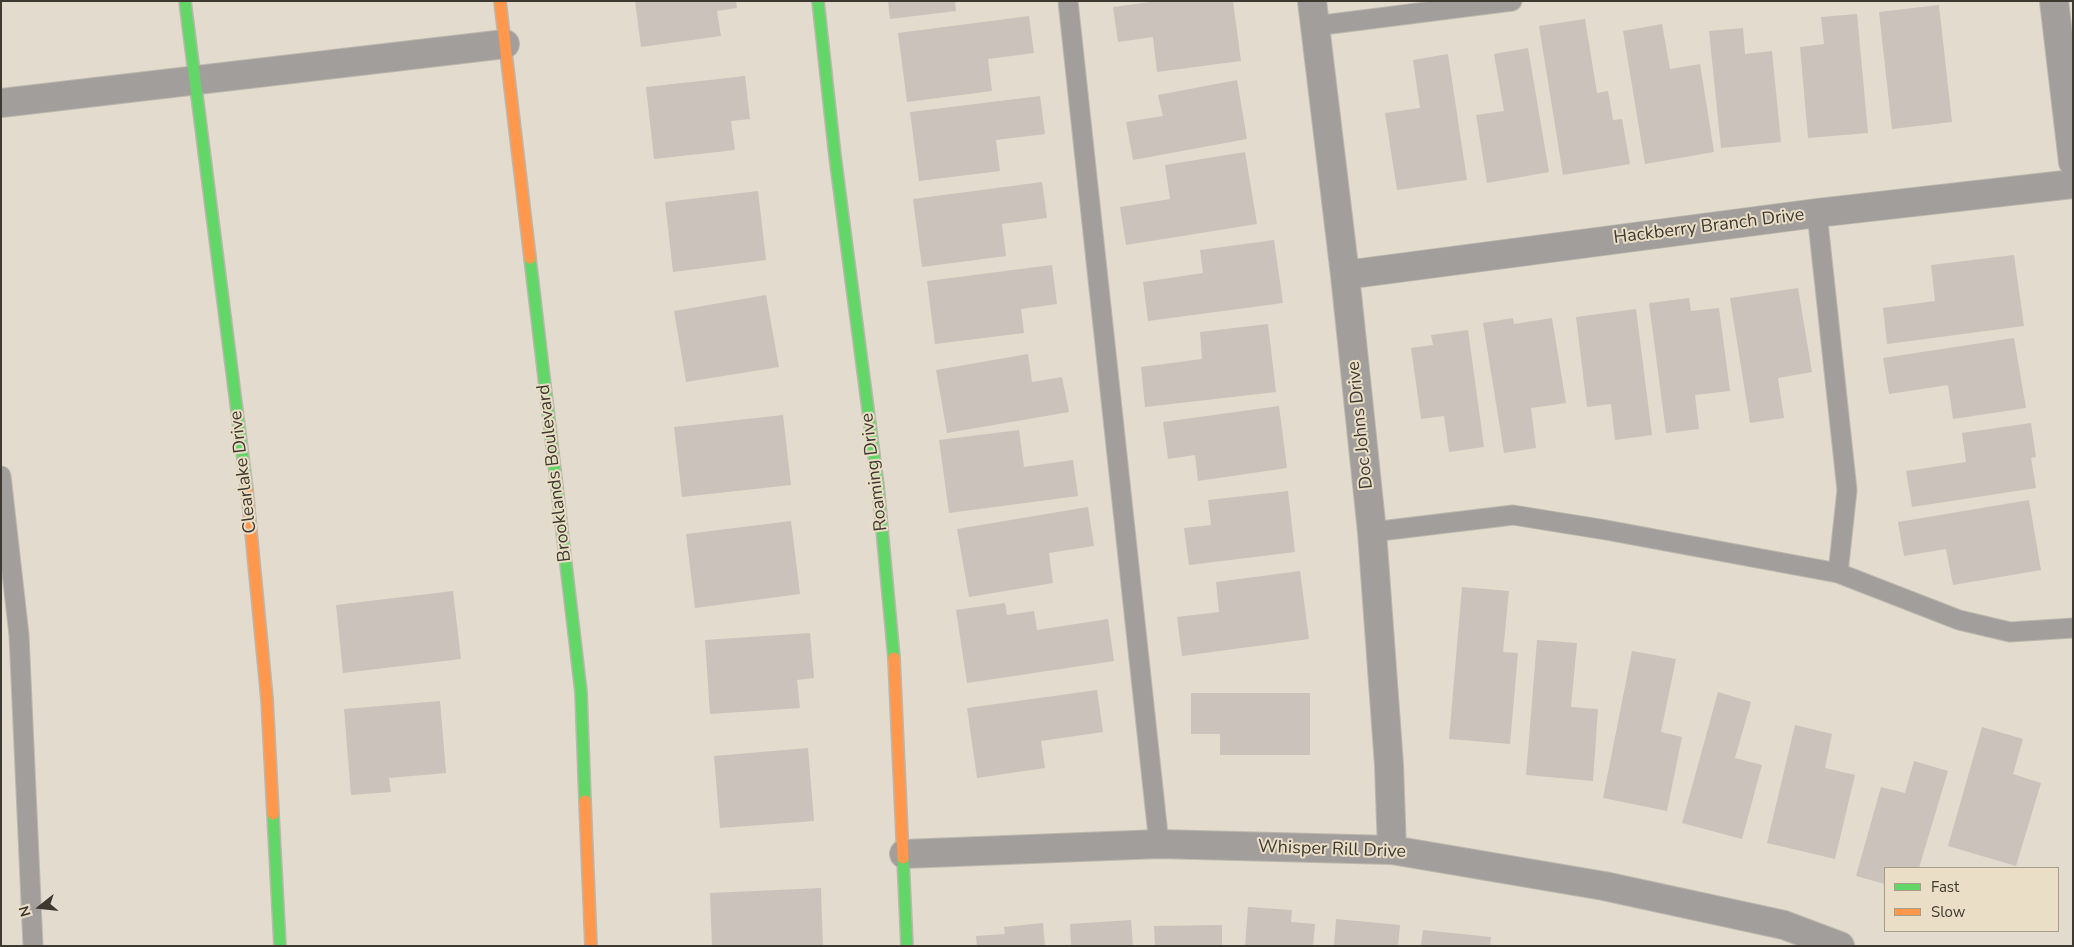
<!DOCTYPE html>
<html>
<head>
<meta charset="utf-8">
<style>
  body { margin:0 }
  #map { position:relative; width:2074px; height:947px; overflow:hidden; background:#e2dbce; font-family:"Nunito Sans",sans-serif }
  canvas { display:block }
  .frame { position:absolute; inset:0; border:2px solid #3e3930; pointer-events:none }
  .legend { position:absolute; left:1884px; top:867px; width:175px; height:65px; box-sizing:border-box; background:#eadec6; border:1px solid #a59c8a; margin:0; padding:6px 9px; list-style:none; font-size:15px; color:#3e3930 }
  .legend li { display:flex; align-items:center; gap:10px; height:25px }
  .legend b { width:25px; border:1px solid #a59c8a }
  .north { position:absolute; left:15px; top:882px; width:50px; height:50px; -webkit-text-stroke:4px #eadec6; paint-order:stroke; rotate:254deg; font-size:14px; font-weight:700; line-height:20px; text-align:center; color:#3e3930 }
  .north::after { content:''; display:block; margin:auto; width:18px; height:22px; background:#3e3930; clip-path:polygon(50% 0,100% 100%,50% 72%,0 100%) }
</style>
</head>
<body>
<div id="map">
<canvas width="2074" height="947"></canvas>
<div class="frame"></div>
<ul class="legend">
<li><b style="height:6px;background:#63d668"></b>Fast</li>
<li><b style="height:6px;background:#ff974d"></b>Slow</li>
</ul>
<div class="north">N</div>
</div>
<script>
const c = document.querySelector('canvas').getContext('2d');
c.lineJoin = 'round';
function paint(path, color) { c.fillStyle = color; c.fill(path, 'evenodd'); }
const poly = rows => new Path2D(rows.map(r => 'M' + r).join(''));
function strokePath(path, color, width, dash) { c.strokeStyle = color; c.lineWidth = width; c.lineCap = dash ? 'butt' : 'round'; c.setLineDash(dash || []); c.stroke(path); }
function drawText(font, color, halo, rows, align = 'center') {
  c.font = font + ' "Nunito Sans",sans-serif'; c.lineWidth = 4; c.setLineDash([]); c.textBaseline = 'middle'; c.strokeStyle = halo; c.fillStyle = color; for (const [text, x, y, turn = 0] of rows) {
    c.save(); c.translate(x, y); c.rotate((+turn || 0) * Math.PI / 180); c.textAlign = isNaN(turn) ? turn : align; if (halo) c.strokeText(text, 0, 0); c.fillText(text, 0, 0); c.restore();
  }
}
paint(poly([
  [635,1,736,1,737,8,717,11,721,36,641,47],
  [888,1,955,1,956,11,890,19],
  [1158,1,1233,1,1241,61,1157,72,1153,37,1118,42,1113,7],
  [1939,5,1952,122,1892,129,1879,12],
  [1857,14,1868,133,1808,138,1800,47,1824,44,1821,17],
  [1029,16,1034,53,988,59,992,91,907,102,898,33],
  [1585,19,1597,93,1608,91,1613,120,1622,119,1630,164,1563,175,1539,26],
  [1662,24,1670,69,1700,64,1714,152,1645,164,1623,31],
  [1743,28,1745,54,1772,51,1781,142,1721,148,1709,31],
  [1528,48,1549,172,1487,183,1476,115,1504,111,1494,54],
  [1448,54,1467,180,1397,190,1385,113,1420,108,1413,60],
  [745,76,750,119,731,121,735,150,654,159,646,87],
  [1237,80,1247,139,1133,160,1126,122,1163,116,1158,95],
  [1040,96,1045,134,996,140,1000,171,919,181,910,112],
  [1245,152,1257,224,1126,245,1120,207,1170,199,1165,165],
  [1042,182,1047,218,1002,224,1006,256,922,267,913,199],
  [758,191,766,260,673,272,665,202],
  [1274,240,1283,303,1148,321,1143,282,1203,273,1200,250],
  [2014,255,2024,326,1887,344,1883,308,1935,301,1931,265],
  [1052,265,1057,304,1021,309,1024,333,935,344,927,281],
  [1798,288,1812,372,1778,378,1784,418,1750,423,1730,298],
  [766,295,779,367,686,382,674,311],
  [1689,298,1691,311,1719,308,1730,391,1695,395,1699,429,1666,433,1649,303],
  [1636,309,1652,435,1615,440,1611,404,1587,407,1576,317],
  [1513,318,1514,324,1552,318,1566,403,1531,408,1536,448,1504,453,1483,323],
  [1268,324,1276,392,1145,407,1141,367,1202,359,1200,332],
  [1468,330,1484,447,1449,452,1444,416,1421,419,1411,348,1433,345,1431,335],
  [2014,338,2026,408,1953,419,1948,385,1889,394,1883,358],
  [1028,354,1032,382,1062,377,1069,412,947,433,936,370],
  [1279,406,1287,468,1198,481,1195,455,1168,459,1163,422],
  [783,415,791,485,682,497,674,427],
  [2031,423,2036,457,2031,458,2036,488,1912,507,1906,471,1966,462,1962,433],
  [1019,430,1024,467,1073,460,1078,496,949,513,939,440],
  [1288,491,1295,552,1189,565,1184,528,1211,525,1208,500],
  [2029,500,2041,570,1953,585,1946,549,1904,556,1898,522],
  [1088,507,1094,546,1049,553,1053,583,969,597,957,529],
  [791,521,800,594,695,608,686,534],
  [1300,571,1309,639,1182,656,1177,617,1219,612,1216,582],
  [1462,587,1509,591,1503,652,1518,653,1510,744,1449,739],
  [453,591,461,659,343,673,336,605],
  [1005,603,1007,615,1034,611,1037,630,1108,619,1114,661,967,683,956,610],
  [810,633,814,678,797,680,800,708,710,714,705,640],
  [1537,640,1577,643,1571,707,1598,709,1593,781,1526,775],
  [1632,651,1676,659,1661,732,1682,737,1667,811,1603,798],
  [1097,690,1103,732,1041,741,1045,768,977,778,967,708],
  [1718,692,1751,702,1735,758,1762,765,1742,839,1682,823],
  [1191,693,1310,693,1310,755,1220,755,1220,734,1191,734],
  [440,701,446,773,389,778,391,792,351,795,344,709],
  [1795,725,1832,734,1825,768,1855,775,1835,859,1767,843],
  [1982,727,2023,739,2013,774,2041,783,2016,866,1948,846],
  [808,748,814,821,720,828,714,756],
  [1914,761,1948,771,1919,868,1885,868,1885,884,1856,876,1881,787,1905,793],
  [821,888,823,946,712,946,710,893],
  [1248,907,1292,910,1291,922,1315,924,1313,946,1245,946],
  [1336,919,1400,925,1398,946,1334,946],
  [1131,920,1133,946,1071,946,1070,924],
  [1043,923,1045,946,977,946,976,936,1005,934,1004,927],
  [1222,925,1222,946,1155,946,1154,926],
  [1423,930,1491,937,1490,946,1421,946]
]), '#cbc3bb');
const lane = poly([
  [1068,1,1159,844],
  [1315,26,1512,1],
  [1817,213,1847,490,1838,573],
  [1,476,19,635,33,946],
  [1372,532,1513,515,1606,530,1838,573,1959,620,2010,632,2073,628]
]);
const street = poly([
  [1312,1,1345,275,1372,532,1389,765,1392,850],
  [2054,1,2073,162],
  [1,103,505,44],
  [1345,275,1817,213,2073,184],
  [904,854,1159,844,1392,850,1604,886,1784,925,1840,946]
]);
const fast = poly([
  [185,1,247,490],
  [818,1,835,156,878,486,894,658],
  [530,258,581,692,585,801],
  [273,814,280,946],
  [903,858,907,946]
]);
const slow = poly([
  [500,1,530,258],
  [247,490,267,699,273,814],
  [894,658,903,858],
  [585,801,591,946]
]);
strokePath(lane, '#bcb7ad', 21);
strokePath(street, '#bcb7ad', 30);
strokePath(fast, '#bcb7ad', 14);
strokePath(slow, '#bcb7ad', 14);
strokePath(lane, '#a29e9c', 19);
strokePath(street, '#a29e9c', 28);
strokePath(fast, '#63d668', 11);
strokePath(slow, '#ff974d', 11);
drawText('18px', '#3e3930', '#eadec6', [
  ["Hackberry Branch Drive",1709,227,-7],
  ["Doc Johns Drive",1361,425,-96],
  ["Clearlake Drive",244,472,-97],
  ["Roaming Drive",875,472,-97],
  ["Brooklands Boulevard",555,473,-97],
  ["Whisper Rill Drive",1332,850,2]
]);
</script>
</body>
</html>
